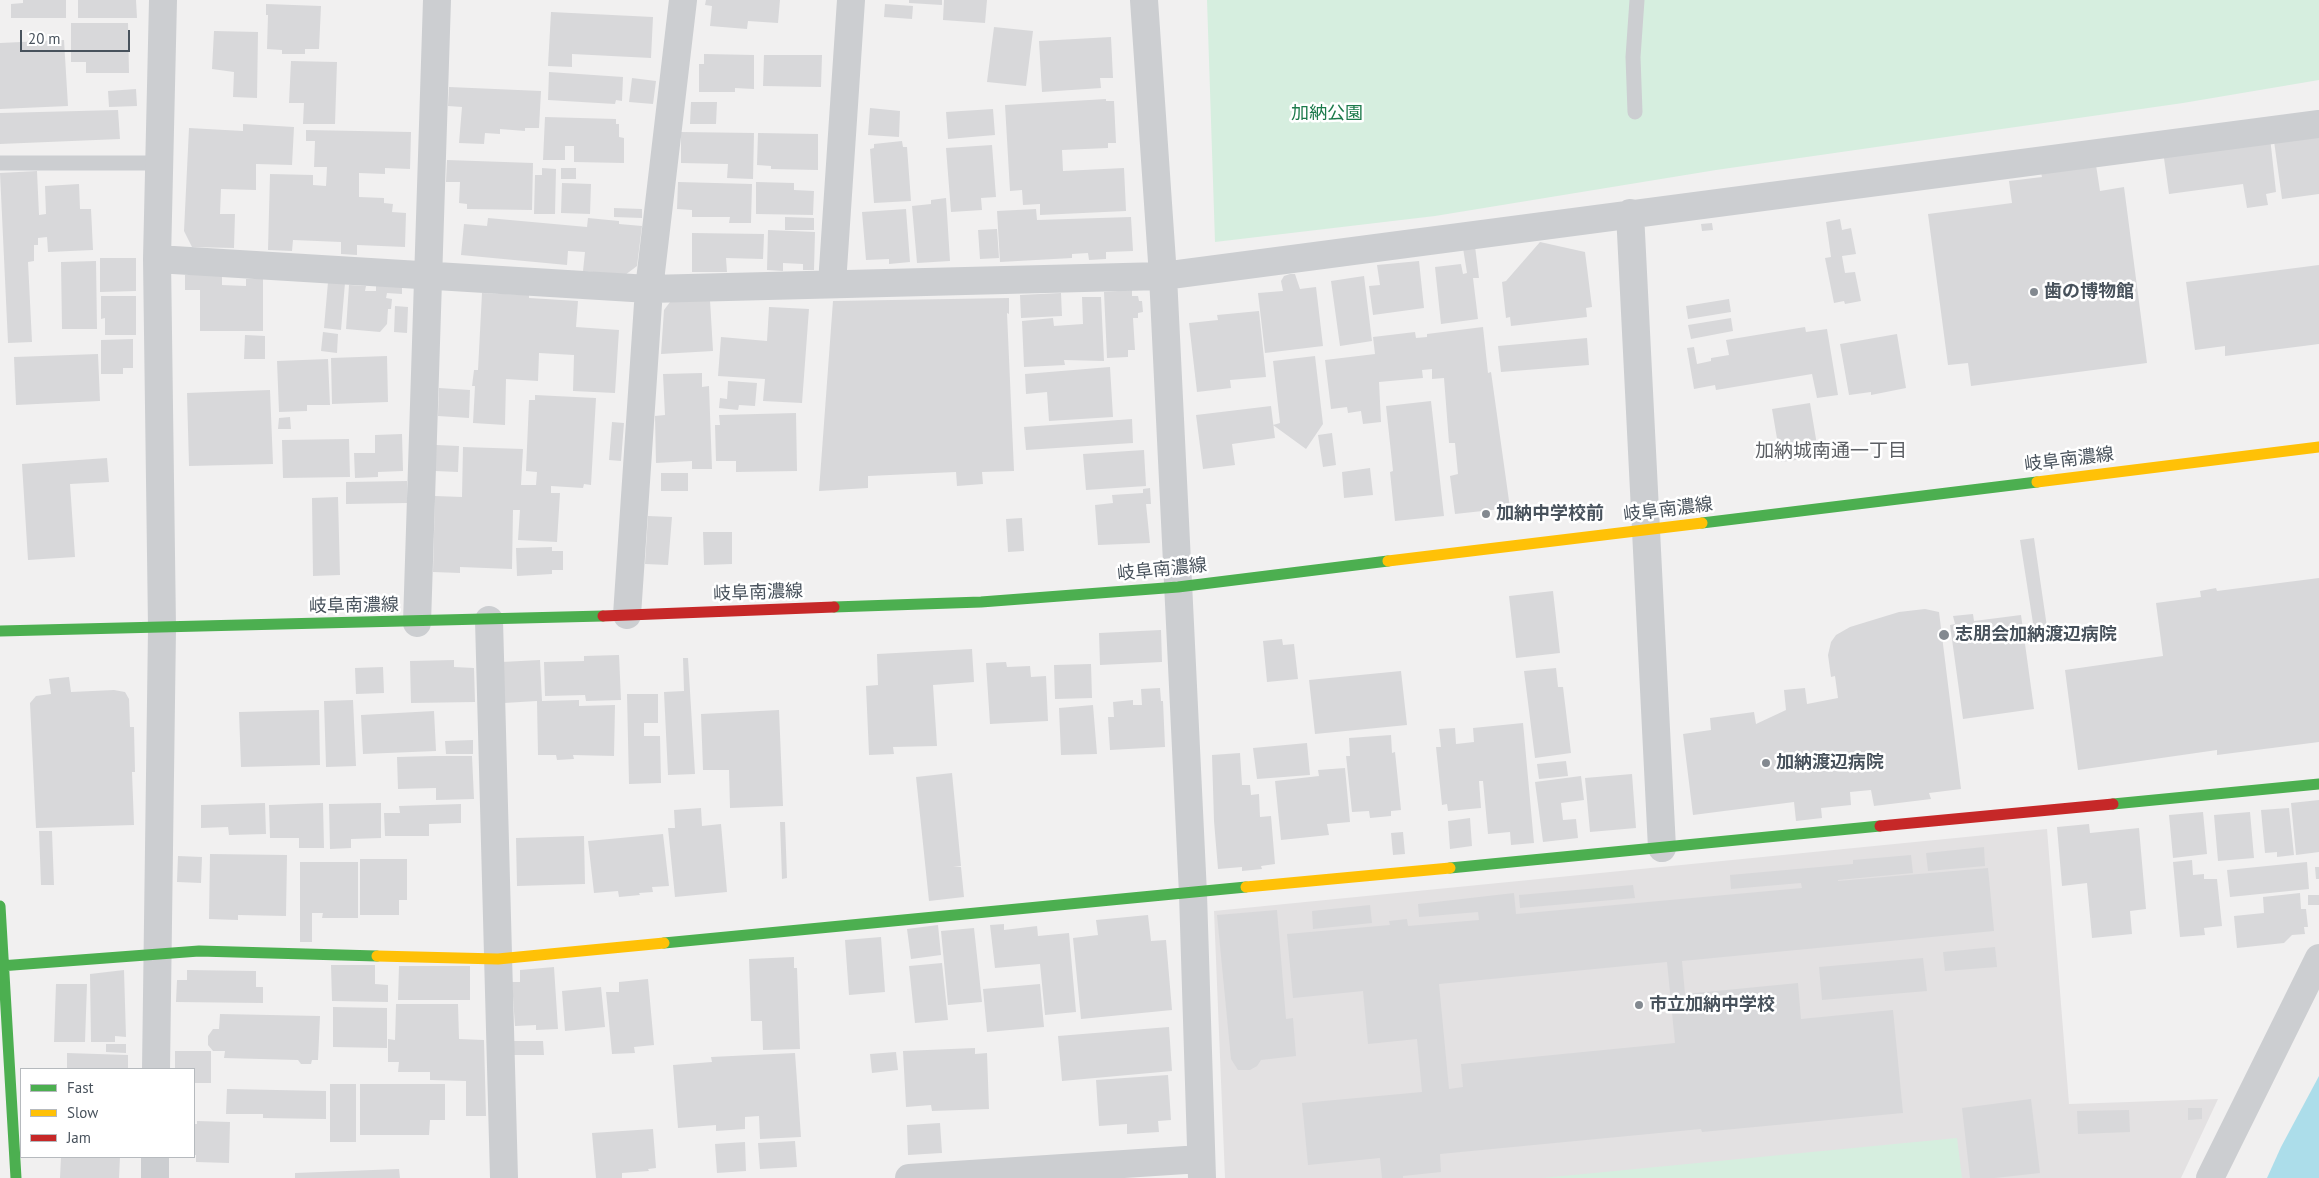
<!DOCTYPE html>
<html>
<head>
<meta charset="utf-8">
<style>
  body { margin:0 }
  #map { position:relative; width:2319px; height:1178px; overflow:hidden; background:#f1f0f0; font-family:"PT Sans",sans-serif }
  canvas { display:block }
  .legend { position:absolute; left:20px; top:1068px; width:175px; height:90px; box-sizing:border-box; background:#fff; border:1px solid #b6babe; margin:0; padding:6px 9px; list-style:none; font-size:15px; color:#48525c }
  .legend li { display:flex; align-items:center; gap:10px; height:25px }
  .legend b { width:25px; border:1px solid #b6babe }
  .scale { position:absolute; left:20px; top:30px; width:110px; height:22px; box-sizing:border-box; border:2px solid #48525c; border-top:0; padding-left:6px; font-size:15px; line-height:18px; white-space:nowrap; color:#48525c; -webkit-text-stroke:4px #fff; paint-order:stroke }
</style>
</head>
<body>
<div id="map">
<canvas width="2319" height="1178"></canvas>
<ul class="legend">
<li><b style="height:6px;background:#4caf50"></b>Fast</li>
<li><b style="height:6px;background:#ffc107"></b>Slow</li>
<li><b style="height:6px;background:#c62828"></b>Jam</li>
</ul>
<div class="scale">20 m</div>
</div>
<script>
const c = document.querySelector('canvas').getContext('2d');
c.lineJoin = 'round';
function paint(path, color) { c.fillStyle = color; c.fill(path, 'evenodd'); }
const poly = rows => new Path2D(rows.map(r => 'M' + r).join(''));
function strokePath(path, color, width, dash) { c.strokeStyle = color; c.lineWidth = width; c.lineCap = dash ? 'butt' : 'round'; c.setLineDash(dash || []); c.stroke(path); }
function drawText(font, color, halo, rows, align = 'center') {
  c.font = font + ' "PT Sans","Noto Sans JP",sans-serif'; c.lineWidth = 5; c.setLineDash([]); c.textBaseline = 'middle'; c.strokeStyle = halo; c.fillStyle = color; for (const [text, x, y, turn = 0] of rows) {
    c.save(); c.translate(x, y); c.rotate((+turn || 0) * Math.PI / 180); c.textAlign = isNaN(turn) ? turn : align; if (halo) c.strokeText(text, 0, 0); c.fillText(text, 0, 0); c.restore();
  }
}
paint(poly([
  [2047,829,2069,1104,2218,1099,2181,1178,1225,1178,1214,911]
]), '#e3e1e2');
paint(poly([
  [1207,0,2319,0,2319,80,2183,103,1716,170,1435,216,1215,242],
  [1957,1138,1962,1178,1542,1178]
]), '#d6eedf');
paint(poly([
  [2319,1076,2319,1178,2267,1178,2281,1147]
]), '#acddea');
paint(poly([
  [23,0,66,0,66,18,11,18,11,4,23,3],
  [78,0,136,0,137,18,78,18],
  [706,0,780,0,778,23,748,21,747,29,710,26,712,6,705,5],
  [909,0,942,0,942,5,909,3],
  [944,0,987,0,985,23,943,20],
  [266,4,321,6,319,49,305,49,305,54,282,54,282,50,267,49,268,15,266,15],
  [885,4,913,6,912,19,884,17],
  [551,12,653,17,651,58,572,54,572,67,548,66],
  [71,23,128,23,129,73,86,73,86,62,71,62],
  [994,27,1033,31,1026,86,987,82],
  [214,31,258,32,257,98,233,97,234,72,212,69],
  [1111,37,1113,78,1100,78,1101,88,1042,92,1039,41],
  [64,40,68,106,0,109,0,43],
  [704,54,754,55,754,89,735,88,735,92,699,92,699,64,704,64],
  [764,55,822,55,821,87,763,86],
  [291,61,337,62,335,124,303,124,304,103,289,103],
  [549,72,623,77,622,101,616,100,615,104,548,100],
  [632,78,656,81,653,104,629,102],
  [449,87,541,91,539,128,525,128,525,131,500,129,500,134,485,133,484,144,459,143,462,107,448,106],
  [136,89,137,106,109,107,108,91],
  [1106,99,1106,101,1114,101,1116,143,1108,143,1108,148,1062,150,1063,171,1124,168,1126,211,1040,215,1040,204,1023,205,1022,190,1010,191,1005,105],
  [691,102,717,102,716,124,690,124],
  [870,108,900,111,899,137,868,135],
  [993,109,995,135,948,139,946,112],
  [118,110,120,139,0,144,0,113],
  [545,117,616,119,616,124,619,124,619,137,624,138,624,163,574,162,574,146,565,146,565,160,543,160],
  [243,124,294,127,292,165,256,164,256,190,221,189,220,214,235,214,234,248,192,247,184,231,189,128,243,131],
  [306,130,411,132,410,169,385,168,385,174,359,173,359,197,384,198,384,203,393,204,392,212,406,213,405,247,357,245,357,255,341,254,341,242,293,240,292,251,268,250,270,174,313,175,313,185,326,186,327,167,314,167,315,141,306,141],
  [681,132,754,133,753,179,727,178,728,164,681,163],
  [758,133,818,134,818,170,771,169,771,166,757,165],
  [2319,135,2319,194,2282,199,2274,141],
  [2270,137,2276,192,2266,194,2268,205,2247,208,2243,184,2169,194,2163,151],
  [902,141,903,147,907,147,911,201,874,203,870,149,874,148,874,144],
  [992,145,996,197,981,198,982,210,951,212,946,148],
  [447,160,533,163,532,210,467,209,467,204,459,203,460,182,446,182],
  [2096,165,2100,191,2124,187,2147,363,1971,386,1968,363,1948,365,1928,214,2012,203,2009,181,2042,177,2041,172],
  [542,168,556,169,555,214,534,214,535,175,542,175],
  [561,168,576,168,576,179,561,179],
  [37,171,39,215,46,214,45,186,79,184,80,209,91,209,93,250,48,252,47,237,38,238,38,245,34,245,34,261,28,262,32,342,8,343,0,173],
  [678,182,752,184,751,223,729,223,730,217,692,217,692,210,677,209],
  [756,182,794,183,794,190,814,191,813,215,756,214],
  [562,183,591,184,590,214,561,213],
  [946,198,950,261,917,263,912,206,931,204,931,200],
  [614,208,642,209,642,218,614,217],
  [906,209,910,262,889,264,889,259,866,260,862,212],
  [1036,209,1037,220,1131,217,1133,251,1106,252,1106,259,1089,260,1088,253,1072,254,1072,258,1000,262,997,211],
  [785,217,814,218,814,230,785,230],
  [488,218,587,227,588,218,619,221,619,224,642,226,637,266,625,275,583,271,585,252,568,251,567,265,461,255,464,224,487,226],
  [1840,219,1842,230,1851,228,1856,254,1842,256,1845,273,1855,272,1861,301,1845,304,1844,301,1834,303,1825,258,1831,257,1826,222],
  [1712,223,1713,230,1702,231,1701,224],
  [997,229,999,258,980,259,978,230],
  [768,230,815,232,814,270,803,270,803,264,783,263,783,271,767,270],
  [692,233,764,234,763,259,726,258,727,272,692,272],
  [1540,242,1585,252,1592,307,1586,308,1587,317,1511,326,1510,317,1506,318,1502,282,1506,281],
  [1475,246,1479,278,1473,278,1478,319,1441,324,1435,267,1461,264,1463,274,1467,273,1463,248],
  [100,258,136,258,136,291,100,292],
  [96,261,97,329,62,329,61,262],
  [1419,261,1424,308,1373,315,1369,286,1380,285,1377,265],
  [2319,265,2319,344,2225,356,2225,346,2195,350,2186,282],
  [1290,274,1295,274,1300,289,1316,287,1323,346,1265,353,1258,293,1283,291,1281,281,1284,276],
  [185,275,222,275,222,285,246,286,246,279,263,279,263,331,200,331,200,290,185,290],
  [1364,276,1372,341,1340,346,1331,281],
  [328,282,345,283,341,330,324,328],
  [376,284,402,285,402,294,387,293,386,298,392,299,391,309,388,309,387,324,380,332,346,329,349,285,366,286,365,291,376,291],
  [1132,290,1132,296,1138,296,1139,301,1142,301,1143,312,1138,313,1138,318,1133,318,1135,350,1128,350,1128,357,1107,358,1104,292],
  [482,293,529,295,529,298,578,301,576,327,619,330,615,393,573,391,574,355,539,353,538,381,506,379,505,425,473,423,475,386,472,386,474,370,478,370],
  [1061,293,1062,316,1021,318,1020,295],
  [101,296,136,296,136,335,105,335,105,318,101,319],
  [1082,297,1101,297,1104,361,1064,360,1065,365,1024,367,1022,321,1053,318,1054,326,1083,324],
  [1009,298,1009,314,1007,313,1014,471,982,472,983,484,957,486,956,472,868,476,868,488,819,491,833,301],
  [1729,299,1731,312,1688,319,1686,306],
  [710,300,713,351,661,354,664,310,670,302],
  [395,306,408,307,407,333,394,332],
  [769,307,809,309,802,403,763,401,765,379,718,376,721,337,767,341],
  [1259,311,1266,377,1230,380,1231,388,1197,392,1189,323,1218,320,1217,315],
  [1731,318,1733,331,1691,339,1688,325],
  [1483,327,1488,373,1491,372,1510,508,1455,514,1450,476,1458,474,1455,443,1449,443,1444,378,1432,379,1432,369,1422,370,1423,378,1379,382,1381,422,1363,424,1361,411,1348,413,1347,407,1331,409,1325,360,1375,354,1373,337,1415,332,1416,338,1427,337,1427,334],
  [1805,327,1806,332,1827,329,1838,395,1817,398,1812,374,1716,390,1715,385,1694,389,1687,348,1694,347,1697,364,1711,361,1711,358,1729,355,1726,340],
  [323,332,338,334,337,353,321,351],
  [1897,334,1906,388,1871,395,1871,392,1849,395,1840,344],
  [245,335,265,336,265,359,244,359],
  [1587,338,1589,365,1501,372,1498,346],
  [133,339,133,368,123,368,123,374,101,374,101,340],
  [98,354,100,401,16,405,14,357],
  [387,356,388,402,332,404,331,358],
  [1315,356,1323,424,1306,449,1273,425,1280,423,1273,361],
  [328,359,330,405,307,405,307,411,279,412,277,361],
  [1110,367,1113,417,1049,421,1047,392,1026,394,1025,374],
  [702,373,702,387,709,386,712,469,692,469,692,461,656,463,655,416,665,415,663,374],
  [728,381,757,383,755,406,739,405,738,410,719,408,720,398,727,399],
  [439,388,470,390,469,418,438,416],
  [270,390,273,464,189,466,187,393],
  [535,395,596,398,591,485,584,484,583,488,551,486,551,493,560,493,557,542,518,540,520,510,513,510,512,569,460,567,460,573,433,572,435,496,462,497,463,447,523,449,521,485,536,485,537,472,526,471,529,400,535,400],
  [1431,401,1444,516,1395,521,1390,472,1393,471,1386,406],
  [1810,403,1819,457,1781,462,1772,409],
  [1271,406,1275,438,1232,444,1235,465,1203,469,1196,415],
  [796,413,797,471,736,472,736,461,716,461,715,425,720,425,719,415],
  [290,417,291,429,278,429,279,418],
  [1132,419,1133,443,1026,450,1024,427],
  [612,422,624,423,621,461,609,460],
  [1332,433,1336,465,1323,467,1318,435],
  [402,434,403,471,378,472,378,477,355,478,354,453,375,453,375,435],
  [349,439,350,477,283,478,282,440],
  [436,445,459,446,458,472,435,471],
  [1144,450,1146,486,1086,490,1083,454],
  [107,458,109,482,70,484,75,557,28,560,22,464],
  [1370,468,1373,495,1344,498,1342,472],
  [661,473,688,473,688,491,661,491],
  [407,481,407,503,346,504,346,482],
  [1150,488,1151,504,1146,504,1150,543,1098,545,1095,505,1113,503,1112,495,1143,493,1143,489],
  [338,497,340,575,313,576,312,498],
  [648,516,672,517,668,565,645,564],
  [1022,518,1024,551,1008,552,1006,519],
  [703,532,732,532,732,564,704,565],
  [2034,538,2048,634,2035,636,2020,540],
  [552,547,552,551,563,551,563,570,552,570,552,574,517,576,516,548],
  [2319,578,2319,742,2217,755,2217,750,2078,770,2065,670,2163,656,2156,603,2201,597,2200,591,2216,588,2217,591],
  [1553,591,1560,653,1516,658,1509,596],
  [1925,609,1939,612,1961,789,1929,793,1931,799,1874,806,1871,790,1850,792,1851,805,1821,808,1822,818,1796,821,1794,802,1693,815,1683,734,1711,730,1710,718,1754,712,1756,724,1786,710,1784,690,1805,688,1807,704,1838,698,1835,676,1831,677,1828,655,1831,642,1836,635,1850,627,1899,612],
  [1973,614,1974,621,2021,615,2034,709,1963,719,1950,625,1955,624,1953,616],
  [1161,630,1162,662,1100,665,1099,633],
  [1282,639,1283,645,1294,644,1298,679,1267,682,1263,641],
  [972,649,974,682,933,685,937,746,893,747,894,754,869,755,866,686,878,685,877,654],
  [619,655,621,700,586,701,585,695,545,696,544,662,584,661,584,656],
  [683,658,688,658,695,774,668,775,664,692,684,691],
  [454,660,454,667,474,668,475,702,411,703,410,661],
  [540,660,542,701,579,700,579,706,615,705,614,756,573,755,574,759,557,760,556,755,538,755,537,701,504,703,502,662],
  [1006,662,1007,667,1030,666,1031,677,1046,676,1048,721,990,724,986,663],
  [1091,664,1092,698,1055,699,1054,665],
  [383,667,384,693,356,694,355,668],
  [1556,668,1558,687,1563,687,1571,753,1535,758,1524,671],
  [1401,671,1407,725,1315,734,1309,680],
  [69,677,71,692,114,690,125,692,129,699,130,727,134,727,135,772,132,772,134,825,36,828,30,703,36,696,51,694,49,679],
  [1160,688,1161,701,1163,701,1165,747,1110,750,1108,717,1114,717,1113,702,1133,700,1133,705,1142,705,1141,689],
  [627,694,658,694,658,723,644,723,644,736,660,736,661,783,629,784],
  [353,700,356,766,326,767,324,701],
  [1093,705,1097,754,1061,755,1059,708],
  [319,710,320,765,241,767,239,712],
  [779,710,783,806,730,808,729,770,703,770,701,714],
  [434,711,436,751,363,754,361,715],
  [1523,723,1534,843,1511,845,1510,832,1488,834,1483,781,1479,781,1481,808,1448,811,1447,804,1442,805,1436,747,1441,747,1439,729,1455,728,1456,744,1474,742,1473,728],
  [1391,735,1392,753,1395,752,1401,810,1391,811,1391,816,1370,818,1369,811,1352,812,1346,756,1350,756,1349,738],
  [473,740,473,754,446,754,445,741],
  [1307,743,1310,775,1257,779,1253,748],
  [1240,753,1242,785,1250,785,1251,795,1259,794,1260,817,1271,816,1275,864,1261,866,1262,869,1242,871,1242,867,1218,869,1214,821,1212,755],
  [435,756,472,756,474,799,436,800,436,788,398,789,397,757],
  [1566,761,1568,776,1539,779,1537,764],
  [1345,768,1350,822,1327,824,1329,835,1281,840,1275,781,1319,776,1318,770],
  [952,773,961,866,953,867,961,867,964,897,929,901,916,777],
  [1632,774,1636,828,1590,832,1585,778],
  [1581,776,1584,800,1561,803,1563,820,1576,819,1578,838,1543,842,1535,782],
  [2319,800,2319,852,2296,855,2291,803],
  [265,803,266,834,229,835,228,827,201,828,201,805],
  [323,803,324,848,299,848,299,838,270,838,269,805],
  [381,803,381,838,351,839,351,848,330,849,329,804],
  [461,804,461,823,429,824,429,836,385,836,384,813,400,813,399,806],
  [701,808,702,826,721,824,727,892,675,897,668,828,675,828,674,810],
  [2289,808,2294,855,2277,857,2277,852,2265,853,2261,810],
  [2203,812,2207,854,2173,858,2169,815],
  [2250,812,2254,858,2218,861,2214,815],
  [1470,818,1472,846,1450,849,1448,821],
  [780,822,785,822,787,878,782,879],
  [2089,824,2090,833,2139,828,2146,909,2130,911,2132,934,2092,938,2087,883,2062,886,2057,827],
  [39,831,52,831,54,885,41,885],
  [1403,832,1405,854,1393,855,1391,833],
  [663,834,669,886,652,887,653,892,639,893,640,895,619,897,618,891,594,893,588,841],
  [584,836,585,884,517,886,516,838],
  [1984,847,1985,866,1928,871,1926,853],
  [210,854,287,855,286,916,238,915,238,920,209,919],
  [1911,855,1913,873,1838,880,1838,881,1988,868,1994,931,1682,961,1685,994,1798,983,1801,1019,1893,1010,1903,1113,1702,1132,1701,1129,1440,1154,1441,1172,1403,1176,1403,1178,1382,1178,1380,1158,1308,1165,1302,1103,1422,1092,1417,1039,1368,1044,1363,991,1293,998,1287,934,1390,925,1389,921,1407,919,1408,926,1479,920,1478,912,1419,917,1418,904,1514,893,1516,914,1802,888,1801,883,1731,889,1730,875,1853,864,1853,860],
  [1667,962,1675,1043,1461,1064,1463,1087,1449,1089,1439,984],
  [178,856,202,857,201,883,177,882],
  [360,859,407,859,407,900,399,900,399,915,360,915],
  [2192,860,2193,875,2204,874,2204,879,2217,879,2222,926,2204,928,2205,935,2180,937,2173,862],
  [300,862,358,862,358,918,322,918,323,913,312,913,312,942,300,942],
  [2307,862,2309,889,2230,897,2227,870],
  [2315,867,2319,867,2319,879,2316,879],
  [1633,885,1635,898,1520,908,1519,895],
  [2300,893,2301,909,2306,909,2308,927,2304,927,2305,934,2292,935,2284,943,2237,948,2234,916,2264,913,2263,897],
  [2308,895,2319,895,2319,905,2308,905],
  [1370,905,1372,923,1313,929,1312,911],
  [1277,910,1286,1019,1293,1018,1296,1056,1261,1060,1257,1066,1250,1070,1238,1070,1231,1059,1217,915],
  [1148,915,1151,941,1166,940,1172,1010,1081,1019,1073,938,1098,935,1096,920],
  [1004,924,1004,930,1037,926,1038,936,1069,933,1076,1012,1045,1015,1040,964,995,968,990,925],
  [938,925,941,955,911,959,907,929],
  [974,928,982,1002,948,1005,941,931],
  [881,937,885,992,849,995,845,940],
  [1995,947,1997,967,1945,971,1943,952],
  [794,957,794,968,797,968,800,1049,763,1050,762,1021,751,1021,749,959],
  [1923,958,1927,991,1822,1000,1819,967],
  [942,963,948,1020,915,1023,909,966],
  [331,965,375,965,375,984,388,985,388,1002,332,1001],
  [399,966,470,966,470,1000,398,1000],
  [554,967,558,1029,536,1030,536,1025,515,1026,512,982,520,982,520,970],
  [124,970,126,1037,115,1036,115,1042,91,1042,90,974],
  [187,970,256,971,256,987,263,987,263,1003,176,1002,177,980,187,980],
  [648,979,654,1045,634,1047,635,1053,612,1054,606,992,619,992,619,982],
  [56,984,87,984,85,1042,54,1042],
  [1040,984,1044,1027,987,1032,983,989],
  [601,987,605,1027,565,1031,562,991],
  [396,1004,458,1004,459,1039,484,1040,486,1116,466,1116,466,1081,430,1080,430,1072,398,1072,399,1062,388,1062,388,1039,395,1040],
  [333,1007,387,1008,387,1048,333,1047],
  [220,1014,320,1016,318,1060,312,1060,311,1064,301,1064,298,1060,224,1058,225,1051,213,1051,208,1045,208,1036,213,1029,219,1029],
  [1169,1027,1172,1071,1062,1081,1058,1036],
  [511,1041,543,1041,544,1055,511,1055],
  [106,1044,126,1044,126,1053,106,1052],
  [975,1048,975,1054,987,1053,989,1109,932,1111,931,1105,906,1107,903,1051],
  [175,1051,211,1051,211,1083,194,1083,194,1069,175,1069],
  [896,1052,898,1070,872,1073,870,1054],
  [67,1053,128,1055,128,1069,67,1069],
  [795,1053,801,1137,760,1139,759,1116,745,1117,745,1129,716,1131,716,1125,678,1128,673,1065,712,1062,711,1057],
  [1168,1075,1171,1120,1158,1121,1159,1132,1127,1134,1127,1124,1099,1126,1096,1080],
  [330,1084,356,1084,356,1142,330,1142],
  [360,1084,445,1084,445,1120,430,1120,429,1135,360,1135],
  [227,1089,326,1091,326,1119,263,1118,263,1114,226,1114],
  [2031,1099,2040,1173,1995,1178,1970,1178,1962,1108],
  [2188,1108,2202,1108,2202,1119,2188,1120],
  [2129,1110,2130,1132,2078,1134,2077,1111],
  [197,1121,230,1122,229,1163,196,1162,196,1155,194,1155,194,1124,197,1124],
  [940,1123,942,1153,908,1155,907,1125],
  [653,1129,656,1168,648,1169,649,1171,622,1173,622,1178,596,1178,592,1133],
  [795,1141,797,1167,760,1169,758,1143],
  [745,1142,746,1171,717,1173,715,1144],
  [61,1157,120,1157,119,1178,60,1178],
  [399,1169,400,1178,295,1178,295,1173]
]), '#d8d8da');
strokePath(poly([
  [1635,112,1633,57,1637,0],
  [0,163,161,163]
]), '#ccced1', 15);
strokePath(poly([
  [1144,0,1163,276,1180,624,1193,894,1202,1178],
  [1630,213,1662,848],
  [157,259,649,289,1163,276,2319,124],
  [832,284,851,0],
  [627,615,649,289,683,0],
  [489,620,504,1178],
  [417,623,437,0],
  [156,1069,162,628,157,259,163,0],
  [155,1178,155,1157],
  [909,1178,1201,1159],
  [2210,1178,2319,958]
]), '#ccced1', 28);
strokePath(poly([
  [1702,523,2037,482],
  [834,607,981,602,1178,587,1388,561],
  [0,631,603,616],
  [2113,804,2319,784],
  [1450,868,1880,826],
  [0,906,16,1178],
  [664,943,1246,887],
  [0,966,199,951,377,956]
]), '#4caf50', 11);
strokePath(poly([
  [2037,482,2319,447],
  [1388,561,1702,523],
  [1246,887,1450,868],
  [377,956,498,959,664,943]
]), '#ffc107', 11);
strokePath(poly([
  [603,616,834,607],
  [1880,826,2113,804]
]), '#c62828', 11);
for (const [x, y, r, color] of [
  [2034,292,5,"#838990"],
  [1486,514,5,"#838990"],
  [1944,635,6,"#838990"],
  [1766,763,5,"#838990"],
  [1639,1005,5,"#838990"]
]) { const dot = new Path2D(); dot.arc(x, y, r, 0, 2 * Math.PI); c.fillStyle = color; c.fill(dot); strokePath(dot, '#fff', 2); }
drawText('18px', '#1c7a4b', '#fff', [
  ["加納公園",1327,114]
]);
drawText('bold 18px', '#48525c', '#fff', [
  ["歯の博物館",2044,292],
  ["加納中学校前",1496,514],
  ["志朋会加納渡辺病院",1955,635],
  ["加納渡辺病院",1776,763],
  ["市立加納中学校",1649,1005]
], 'left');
drawText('18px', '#48525c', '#fff', [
  ["岐阜南濃線",2069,460,-7],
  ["岐阜南濃線",1668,510,-7],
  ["岐阜南濃線",1162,570,-6],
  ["岐阜南濃線",758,593,-2],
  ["岐阜南濃線",354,606,-1]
]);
drawText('19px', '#5c5f64', '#fff', [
  ["加納城南通一丁目",1831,452]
]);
</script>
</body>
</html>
